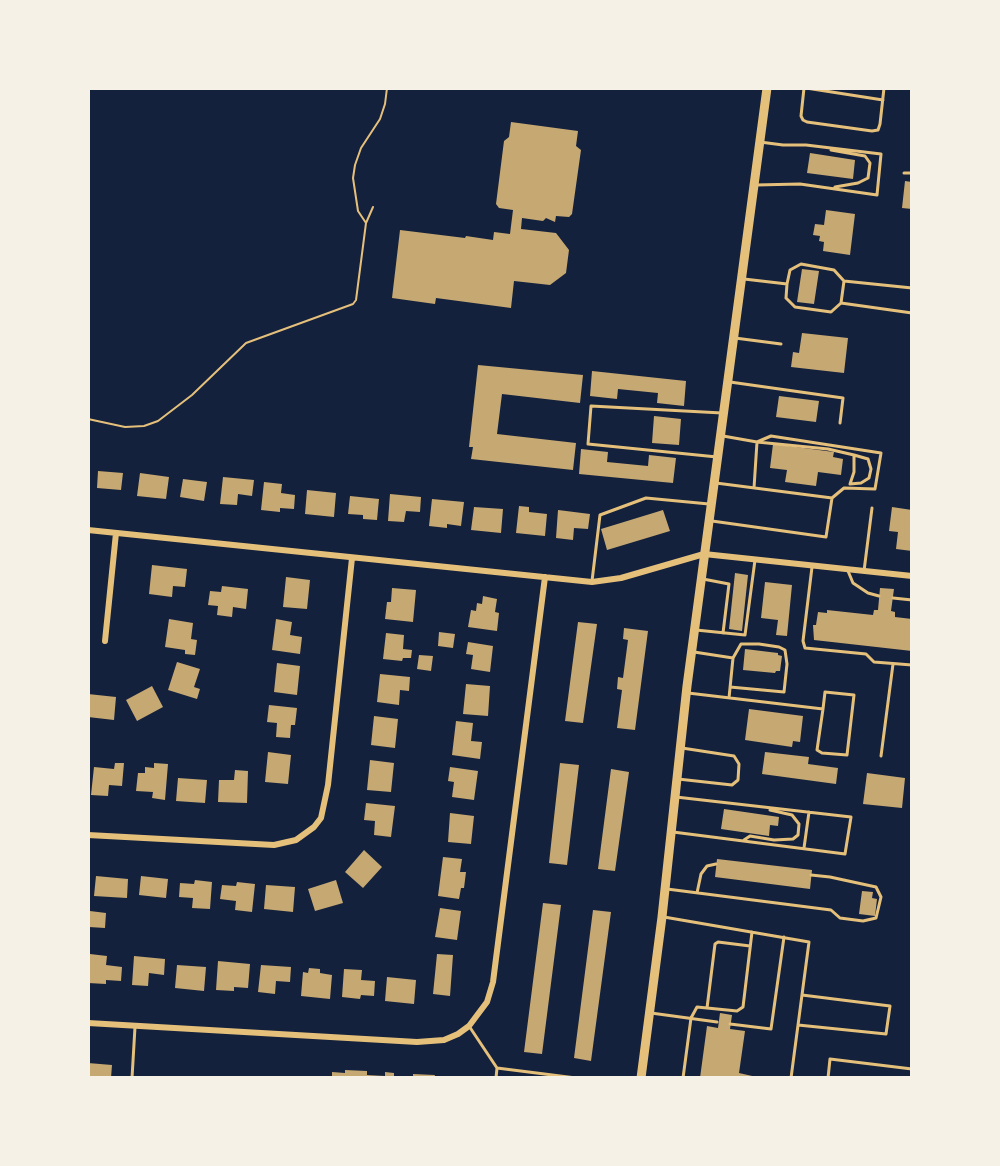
<!DOCTYPE html>
<html>
<head>
<meta charset="utf-8">
<style>
  body { margin:0 }
  #map { position:relative; width:1000px; height:1166px; overflow:hidden; background:#14213d; font-family:"Public Sans",sans-serif }
  canvas { display:block }
  .frame { position:absolute; inset:0; border:90px solid #f6f1e7; pointer-events:none }
</style>
</head>
<body>
<div id="map">
<canvas width="1000" height="1166"></canvas>
<div class="frame"></div>
</div>
<script>
const c = document.querySelector('canvas').getContext('2d');
c.lineJoin = 'round';
function paint(path, color) { c.fillStyle = color; c.fill(path, 'evenodd'); }
const poly = rows => new Path2D(rows.map(r => 'M' + r).join(''));
function strokePath(path, color, width, dash) { c.strokeStyle = color; c.lineWidth = width; c.lineCap = dash ? 'butt' : 'round'; c.setLineDash(dash || []); c.stroke(path); }
paint(poly([
  [511,122,578,131,576,146,581,150,572,214,569,217,556,216,555,222,546,218,543,221,522,218,521,229,556,233,569,250,566,273,550,285,514,281,511,308,436,298,435,304,392,298,400,230,465,238,466,236,493,240,494,232,510,234,513,210,499,208,496,204,504,141,509,137],
  [810,153,855,160,853,179,807,173],
  [905,181,912,182,912,209,902,208],
  [826,210,855,214,850,255,823,251,824,242,819,241,820,236,813,235,815,224,824,225],
  [802,269,819,271,814,304,797,302],
  [802,333,848,338,844,373,791,367,793,352,799,353],
  [478,365,583,375,580,403,502,394,497,434,576,443,573,470,471,459,473,447,469,447],
  [592,371,686,381,684,406,657,403,658,393,618,389,617,399,590,396],
  [779,396,819,401,816,422,776,417],
  [654,416,681,419,679,445,652,443],
  [773,444,834,452,833,457,843,459,841,475,818,472,816,486,785,482,787,470,770,468],
  [581,449,608,452,607,462,648,466,649,455,676,458,673,483,579,474],
  [98,471,123,473,121,490,97,488],
  [140,473,169,477,166,499,137,496],
  [223,477,254,480,252,496,238,494,237,505,220,504],
  [183,479,207,482,204,501,180,497],
  [264,482,282,484,281,493,295,495,294,509,280,508,280,512,261,510],
  [307,490,336,493,334,517,305,514],
  [390,494,421,497,420,512,406,511,404,522,388,521],
  [350,496,379,499,377,520,363,519,363,515,348,514],
  [432,499,464,502,461,526,447,524,447,528,429,526],
  [519,506,529,507,529,512,547,514,545,536,516,533],
  [474,507,503,509,501,533,471,530],
  [892,507,912,510,912,551,896,549,898,532,889,531],
  [558,510,590,514,588,529,574,528,573,540,556,538],
  [663,510,670,531,607,550,601,529],
  [152,565,187,569,185,587,173,586,172,597,149,594],
  [735,573,748,575,742,631,729,629],
  [286,577,310,580,307,609,283,607],
  [765,582,792,585,787,636,776,635,778,620,761,618],
  [222,586,248,589,246,609,233,607,232,617,217,615,218,606,208,605,210,591,221,592],
  [392,588,416,590,413,622,385,619,387,602,391,602],
  [880,588,894,589,891,611,895,612,895,617,912,619,912,651,814,640,813,625,816,625,818,612,827,613,827,610,873,615,874,610,878,610],
  [483,596,497,599,495,612,499,613,497,631,468,627,471,610,476,611,477,603,482,604],
  [169,619,193,623,191,639,197,640,195,655,185,654,185,650,165,647],
  [276,619,292,622,290,635,302,637,300,654,272,650],
  [578,622,597,624,583,723,565,721],
  [624,628,648,631,635,730,617,728,622,690,617,689,618,677,623,678,628,640,623,639],
  [439,632,455,634,453,648,438,646],
  [386,633,404,635,403,649,412,650,411,658,403,658,402,661,383,659],
  [468,642,493,646,490,672,471,669,473,655,466,654],
  [745,649,778,653,778,655,782,656,780,671,776,671,775,673,743,670],
  [419,655,433,656,431,671,417,669],
  [177,662,200,669,194,687,200,689,197,699,168,690],
  [277,663,300,666,297,695,274,692],
  [380,674,410,677,409,691,400,690,399,705,377,702],
  [466,684,490,686,488,716,463,714],
  [152,686,163,707,137,721,126,700],
  [88,694,116,697,114,720,88,717],
  [269,705,297,708,295,725,291,725,290,738,276,737,277,723,267,722],
  [749,709,803,716,800,742,793,741,792,747,745,740],
  [374,716,398,719,395,748,371,745],
  [456,721,473,723,471,741,482,742,480,759,452,755],
  [268,752,291,755,288,784,265,782],
  [765,752,809,757,808,764,838,768,836,784,762,774],
  [370,760,394,763,391,792,367,790],
  [115,763,124,763,122,786,109,785,108,796,91,795,94,767,114,769],
  [154,763,168,764,165,800,152,798,153,792,136,791,138,773,145,773,145,767,154,768],
  [560,763,579,765,567,865,549,863],
  [450,767,478,771,474,800,452,797,454,782,448,781],
  [611,769,629,772,615,871,598,869],
  [235,770,248,771,247,803,218,802,219,780,234,780],
  [867,773,905,778,902,808,863,804],
  [178,778,207,780,205,803,176,801],
  [366,803,395,806,391,837,374,835,375,821,364,820],
  [724,809,779,817,778,826,770,825,769,836,721,829],
  [450,813,474,816,471,844,448,842],
  [364,850,382,867,363,888,345,872],
  [443,857,462,859,460,872,466,872,464,888,461,888,459,899,438,896],
  [717,859,812,870,810,889,715,877],
  [96,876,128,879,127,898,94,896],
  [141,876,168,879,166,898,139,895],
  [195,880,212,882,210,909,192,908,193,898,179,897,180,883,194,884],
  [336,880,343,903,315,911,308,889],
  [237,882,255,884,252,912,235,910,236,901,220,899,222,885,236,886],
  [266,885,295,887,293,912,264,909],
  [862,891,873,892,872,898,877,899,875,916,859,914],
  [543,903,561,905,542,1054,524,1052],
  [440,908,461,911,457,940,435,937],
  [593,910,611,912,591,1061,574,1058],
  [90,911,106,913,105,928,89,927],
  [90,954,107,956,106,965,122,967,121,981,106,980,106,984,88,983],
  [437,954,453,955,450,996,433,994],
  [134,956,165,959,164,975,149,973,148,986,132,985],
  [218,961,250,964,248,988,234,987,234,991,216,990],
  [177,965,206,967,204,991,175,988],
  [261,965,291,967,290,982,276,981,275,994,258,992],
  [309,968,320,969,320,973,332,975,330,999,301,996,303,972,308,973],
  [344,969,362,970,361,980,375,981,374,996,361,995,360,999,342,997],
  [387,977,416,980,414,1004,385,1001],
  [720,1013,732,1015,730,1029,745,1031,739,1073,761,1078,700,1078,707,1026,718,1028],
  [88,1063,112,1065,111,1078,88,1078],
  [345,1070,367,1071,367,1075,385,1076,385,1072,394,1073,394,1078,332,1078,332,1072,345,1073],
  [413,1074,435,1075,434,1078,413,1078]
]), '#c6a872');
strokePath(poly([
  [366,223,358,211,353,178,355,165,361,148,380,119,385,104,387,88],
  [88,419,125,427,144,426,158,421,192,395,246,343,353,304,356,300,366,223,373,207]
]), '#e5c07b', 2);
strokePath(poly([
  [804,88,801,116,803,120,807,122,872,131,878,130,880,124,884,88],
  [806,88,883,100],
  [831,150,865,156,870,163,868,178,858,183,835,187],
  [904,173,912,173],
  [756,185,800,184,877,195,881,154,806,145,783,145,760,142],
  [744,279,787,284,790,270,801,264,834,270,844,281],
  [787,284,786,298,795,307,831,312,841,303],
  [912,288,844,281,841,303,912,313],
  [735,338,781,344],
  [730,382,843,398,840,423],
  [723,436,757,442,771,436,881,453,875,489,844,488,832,498],
  [717,457,588,444,591,406,722,413],
  [850,484,861,483,869,478,871,469,868,459,854,455],
  [754,488,757,442,828,449,854,455,854,472,850,484],
  [712,521,826,537,832,498,716,483],
  [812,567,803,641,805,648,866,654,874,662,912,665],
  [848,571,853,583,868,593,879,596],
  [864,571,872,508],
  [703,579,729,584,723,633],
  [592,581,600,515,646,498,709,504],
  [893,598,912,600],
  [696,630,745,635,755,560],
  [694,652,733,658,729,698],
  [730,687,784,692,787,664,785,650,779,647,759,644,741,644,733,658],
  [688,693,823,709,817,750,822,753,847,755,854,695,825,692,823,709],
  [881,756,893,664],
  [678,779,732,785,738,780,739,764,734,756,682,748],
  [673,832,845,854,851,817,676,797],
  [744,840,750,836,774,840,793,839,798,835,799,824,792,815,770,810],
  [804,848,809,812],
  [667,889,831,910,840,918,863,921,876,918,881,897,876,887,830,877,811,875],
  [697,893,701,874,707,866,716,864],
  [664,917,809,942,791,1078],
  [707,1008,715,944,718,942,750,946],
  [651,1013,717,1022],
  [730,1024,771,1029,784,937],
  [798,1025,886,1034,890,1006,802,995],
  [469,1026,497,1068,576,1078],
  [132,1078,135,1027],
  [496,1078,497,1068],
  [683,1078,691,1018,697,1007,737,1011,743,1007,752,932],
  [828,1078,830,1059,912,1069]
]), '#e5c07b', 3);
strokePath(poly([
  [88,530,592,582,621,578,704,554,912,576],
  [105,641,116,533],
  [88,835,274,845,296,840,314,827,321,818,328,785,352,558],
  [88,1023,417,1042,444,1040,458,1034,469,1026,487,1002,493,982,545,577]
]), '#e5c07b', 6);
strokePath(poly([
  [641,1078,662,917,687,686,767,88]
]), '#e5c07b', 9);
</script>
</body>
</html>
